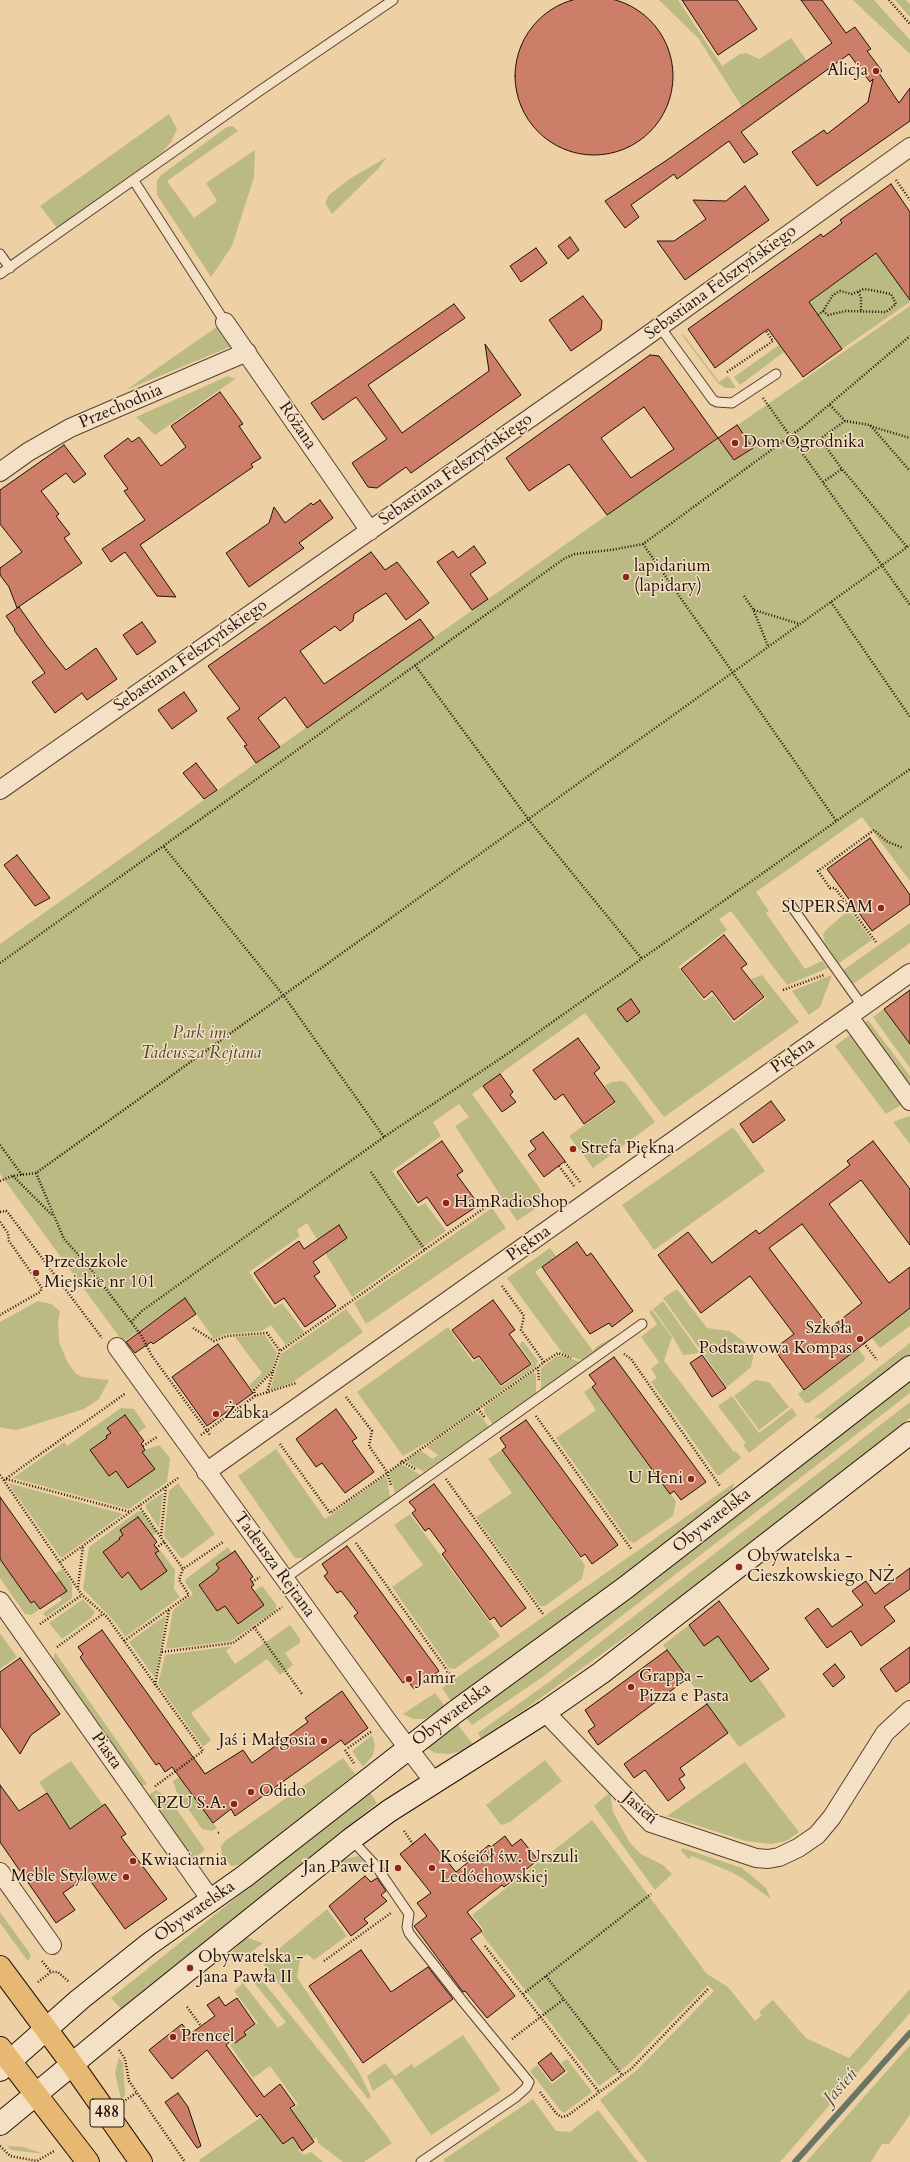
<!DOCTYPE html>
<html>
<head>
<meta charset="utf-8">
<style>
  body { margin:0 }
  canvas { display:block; background:#eed0a5 }
</style>
</head>
<body>
<canvas width="910" height="2162"></canvas>
<script>
const c = document.querySelector('canvas').getContext('2d');
c.lineJoin = 'round';
function paint(path, color) { c.fillStyle = color; c.fill(path, 'evenodd'); }
const poly = rows => new Path2D(rows.map(r => 'M' + r).join(''));
function strokePath(path, color, width, dash) { c.strokeStyle = color; c.lineWidth = width; c.lineCap = dash ? 'butt' : 'round'; c.setLineDash(dash || []); c.stroke(path); }
function drawText(font, color, halo, rows, align = 'center') {
  c.font = font + ' Cardo,serif'; c.lineWidth = 3; c.setLineDash([]); c.textBaseline = 'middle'; c.strokeStyle = halo; c.fillStyle = color; for (const [text, x, y, turn = 0] of rows) {
    c.save(); c.translate(x, y); c.rotate((+turn || 0) * Math.PI / 180); c.textAlign = isNaN(turn) ? turn : align; if (halo) c.strokeText(text, 0, 0); c.fillText(text, 0, 0); c.restore();
  }
}
paint(poly([
  [659,0,678,0,722,66,740,54,746,53,759,59,791,38,807,61,742,107,698,38],
  [853,0,874,0,910,40,910,54],
  [895,0,906,0,910,4,910,17],
  [169,114,177,129,171,142,161,153,57,228,40,206],
  [233,126,238,131,167,181,194,218,217,201,206,183,255,150,254,177,232,246,211,277,157,195,157,181,161,175,227,127],
  [387,157,379,168,332,214,325,203,329,195,351,178],
  [876,253,910,300,910,302,842,349,809,303],
  [910,306,910,881,862,817,756,892,769,911,766,913,805,969,822,961,828,968,787,985,731,911,719,919,727,930,678,967,704,1001,713,995,734,1023,766,998,751,979,762,975,799,1022,664,1117,585,1013,472,1094,548,1200,517,1221,455,1126,469,1117,459,1104,433,1122,441,1136,392,1171,418,1207,425,1203,446,1231,352,1297,307,1223,297,1230,300,1236,249,1272,274,1308,282,1303,304,1332,286,1345,271,1325,262,1331,226,1334,214,1339,185,1298,123,1342,0,1174,0,944,607,515],
  [218,326,232,346,126,390],
  [683,334,719,382,728,376,736,388,725,388,718,383,682,335],
  [779,345,784,352,740,385,734,377],
  [228,376,235,379,155,435,136,417],
  [849,910,872,940,839,963,825,943,823,934,828,928],
  [910,923,910,943,852,985,842,971],
  [832,975,820,1007,809,1015,792,991],
  [884,1009,910,1044,910,1068,873,1017],
  [868,1020,910,1076,910,1087,864,1023],
  [850,1035,901,1105,886,1114,835,1046],
  [621,1081,626,1083,655,1122,593,1168,569,1136,616,1103,605,1086,611,1082],
  [909,1116,910,1117,910,1144,893,1122],
  [733,1127,765,1171,654,1250,622,1205],
  [492,1208,506,1228,366,1324,354,1303],
  [550,1248,556,1256,535,1272,593,1351,596,1347,613,1337,615,1340,585,1361,563,1354,507,1278],
  [677,1289,707,1328,730,1331,751,1347,754,1354,751,1367,727,1387,663,1298],
  [38,1301,51,1304,60,1311,58,1323,59,1342,68,1363,76,1374,83,1377,109,1380,99,1399,84,1409,17,1430,2,1428,0,1427,0,1322],
  [663,1301,700,1353,683,1355,673,1337,653,1309],
  [910,1308,910,1326,880,1348,871,1337],
  [346,1309,363,1332,293,1382,270,1390,281,1354],
  [652,1310,672,1337,664,1361,734,1452,736,1451,741,1458,720,1475,717,1475,651,1382,657,1378,651,1369,659,1362,641,1337,657,1324,649,1312],
  [448,1327,473,1362,479,1358,501,1387,533,1364,519,1345,523,1341,538,1361,536,1366,438,1436,403,1456,357,1392],
  [265,1335,277,1353,272,1370,252,1389,249,1385,262,1373,235,1337],
  [910,1343,910,1354,826,1419,814,1418],
  [857,1347,865,1358,864,1361,809,1403,805,1403,798,1394],
  [558,1355,581,1362,541,1390,541,1368],
  [533,1372,536,1374,536,1394,493,1425,484,1412,484,1407],
  [755,1380,769,1382,789,1407,759,1430,734,1396],
  [910,1380,910,1393,544,1676,472,1725,465,1717,652,1581],
  [591,1387,676,1501,673,1516,634,1543,629,1541,556,1438,596,1410,584,1392],
  [732,1396,759,1433,792,1408,797,1415,749,1453,743,1445,746,1443,718,1406],
  [910,1402,910,1418,667,1607,521,1712,481,1738,478,1733,549,1682],
  [121,1408,134,1409,146,1427,138,1433,125,1415,107,1428,111,1433,107,1438,90,1450,109,1476,116,1471,129,1488,154,1469,142,1452,145,1450,159,1445,170,1458,167,1482,129,1509,13,1478,64,1442,67,1446],
  [475,1413,480,1415,489,1427,424,1472,405,1461,421,1451,433,1459,438,1455,427,1447],
  [276,1449,325,1519,386,1475,390,1497,304,1558,295,1558,238,1476],
  [502,1450,585,1565,582,1579,545,1606,540,1606,476,1517,512,1493,488,1459],
  [401,1464,421,1475,395,1493,389,1473],
  [8,1483,123,1514,61,1558],
  [178,1483,215,1534,183,1558,180,1557,164,1536,169,1491],
  [734,1483,732,1492,603,1594,451,1701,442,1688],
  [163,1493,159,1528,146,1508,146,1504],
  [138,1511,142,1512,157,1532,152,1536,138,1517,120,1530,123,1535,119,1538,120,1539,103,1552,121,1578,128,1572,141,1589,167,1571,155,1553,160,1550,175,1570,174,1589,180,1597,125,1637,114,1621,83,1589,89,1547],
  [410,1514,500,1636,455,1669,449,1668,392,1587,423,1565,394,1525],
  [228,1547,232,1553,216,1564,219,1568,216,1572,199,1585,217,1611,225,1606,238,1624,254,1591,262,1586,276,1604,276,1610,231,1641,166,1649,173,1610,193,1594,185,1582,186,1579],
  [0,1559,40,1609,31,1615,25,1614,0,1578],
  [62,1569,72,1584,72,1598,46,1617,43,1613,62,1600,59,1596,67,1591,55,1574],
  [83,1599,95,1612,92,1617,62,1639,49,1623],
  [166,1615,155,1678,129,1642],
  [290,1625,300,1639,300,1643,285,1653,293,1665,280,1675,267,1659,191,1713,211,1740,203,1747,158,1684,165,1655,232,1646,226,1651,235,1664],
  [689,1625,704,1646,725,1631,742,1655,735,1660,751,1682,758,1677,786,1716,739,1747,663,1645],
  [0,1633,17,1657,0,1669],
  [55,1652,147,1784,141,1787,52,1664],
  [435,1693,445,1706,425,1719,413,1719,403,1714],
  [457,1724,473,1744,461,1751,449,1754,435,1753,427,1748],
  [372,1735,375,1746,373,1755,363,1767,352,1751],
  [343,1758,355,1774,252,1856,238,1865,231,1866,222,1856,221,1847,225,1841],
  [545,1760,562,1781,510,1822,501,1825,486,1805],
  [71,1761,103,1805,70,1829,39,1782],
  [745,1762,799,1832,786,1841,771,1844,746,1841,667,1816],
  [198,1763,205,1773,186,1787,217,1828,212,1831,202,1829,177,1793,173,1781],
  [156,1790,169,1798,205,1850,191,1860,147,1796],
  [369,1791,377,1803,122,2010,111,1998],
  [610,1792,613,1812,630,1843,641,1854,663,1865,672,1874,655,1890,594,1806],
  [592,1820,707,1974,728,1987,755,2021,762,2015,759,2012,773,2000,806,2038,849,2058,910,1989,910,2013,780,2162,647,2162,600,2100,638,2069,714,1991,708,1985,628,2065,599,2086,481,1933,484,1930,472,1915],
  [682,1848,742,1868,766,1888,771,1899,742,1878,729,1871,692,1856,689,1859,681,1851],
  [359,1856,363,1861,351,1872,333,1867,343,1859],
  [327,1909,347,1936,314,1960,307,1954,300,1960,297,1977,359,2072,371,2097,368,2099,264,1965,269,1957],
  [0,1912,31,1955,29,1960,27,1960,0,1923],
  [245,1937,263,1943,238,1962,232,1952],
  [256,1973,362,2103,392,2143,364,2162,343,2162,318,2143,317,2137,298,2150,304,2155,311,2152,323,2162,200,2162,199,2160,270,2111,278,2121,298,2104,270,2066,253,2078,230,2045,258,2023,234,1991,243,1983,278,2028,286,2022,250,1978],
  [463,2035,501,2090,431,2135,392,2078,373,2091,367,2076,385,2063,395,2076,412,2064,414,2068],
  [910,2045,910,2115,889,2144,882,2144,871,2162,806,2162],
  [119,2057,123,2063,125,2096,121,2099,115,2073],
  [567,2059,592,2092,564,2113,560,2110,530,2071,537,2065,552,2084,568,2072,561,2063],
  [533,2099,556,2131,570,2132,598,2110,638,2162,445,2162,443,2160],
  [7,2146,24,2147,44,2154,11,2150]
]), '#bcba83');
strokePath(poly([
  [795,2162,910,2033]
]), '#6a7565', 6);
const building = poly([
  '515 76a79 79 0 1 1 158 0a79 79 0 1 1-158 0Z',
  [682,0,737,0,757,29,718,55,682,0],
  [801,0,822,0,846,33,855,27,871,49,867,51,882,71,879,73,899,103,910,88,910,121,817,186,792,152,824,130,827,134,868,102,873,79,870,82,849,54,741,132,758,154,744,163,729,141,677,179,674,174,631,205,639,217,625,228,605,201,667,160,832,43,801,0],
  [891,184,910,212,910,300,876,253,809,302,842,349,803,377,768,329,715,368,688,329,821,234,823,237,842,223,840,220,891,184],
  [745,186,769,220,685,280,657,241,674,241,706,219,693,200,726,201,745,186],
  [570,237,579,250,568,259,558,246,570,237],
  [536,248,547,263,521,282,510,266,536,248],
  [583,296,602,321,601,330,571,351,549,320,583,296],
  [454,304,465,318,368,385,402,433,489,371,485,344,521,395,411,473,406,467,377,488,368,487,352,463,387,439,356,397,323,420,311,403,454,304],
  [650,355,659,356,718,438,607,515,569,464,529,491,506,458,650,355],
  [644,407,674,449,631,478,601,438,644,407],
  [220,392,243,424,239,426,261,458,251,464,253,467,140,545,176,597,157,596,125,552,111,562,102,549,145,520,124,491,128,489,104,456,128,438,132,442,139,437,161,466,186,447,171,426,220,392],
  [737,425,753,448,734,460,718,438,737,425],
  [64,445,86,474,74,483,66,473,41,491,59,514,56,516,70,534,64,538,82,563,17,608,9,587,0,575,0,568,22,552,0,524,0,490,64,445],
  [320,500,333,518,299,543,304,548,249,587,226,553,269,523,274,507,285,523,311,503,313,505,320,500],
  [474,546,486,563,470,574,488,599,472,610,437,562,453,551,458,558,474,546],
  [371,552,385,570,397,562,429,603,406,620,386,593,354,614,353,621,340,631,335,626,300,651,324,684,420,619,434,638,307,728,285,697,258,718,280,747,256,763,244,746,247,745,227,718,240,709,238,706,208,666,371,552],
  [19,607,46,645,66,670,96,648,117,679,87,700,82,693,55,713,32,682,45,673,14,630,15,629,6,616,19,607],
  [142,622,156,642,137,655,123,635,142,622],
  [184,692,197,711,172,729,158,710,184,692],
  [196,763,217,790,204,799,183,773,196,763],
  [870,838,910,895,910,904,872,931,827,869,870,838],
  [17,855,50,898,35,906,4,865,17,855],
  [724,935,747,964,741,968,764,997,734,1020,712,991,704,998,681,969,724,935],
  [910,990,910,1044,884,1009,910,990],
  [631,999,640,1012,627,1022,617,1009,631,999],
  [578,1038,600,1068,594,1073,615,1102,584,1124,563,1094,555,1100,533,1070,578,1038],
  [500,1074,513,1092,510,1095,516,1102,502,1112,483,1086,500,1074],
  [771,1101,785,1120,753,1143,740,1124,771,1101],
  [543,1132,565,1161,544,1177,528,1155,536,1149,530,1141,543,1132],
  [442,1141,463,1171,457,1175,479,1205,447,1226,427,1197,418,1203,397,1172,442,1141],
  [873,1141,910,1189,910,1245,861,1180,829,1204,889,1283,910,1267,910,1308,804,1390,774,1349,794,1334,750,1276,701,1313,658,1255,688,1232,712,1263,756,1230,759,1234,850,1165,847,1161,873,1141],
  [802,1224,862,1303,830,1328,769,1248,802,1224],
  [339,1225,347,1238,313,1262,320,1272,314,1276,336,1306,305,1327,284,1298,275,1304,254,1273,299,1241,304,1249,339,1225],
  [577,1242,587,1256,591,1253,633,1311,612,1327,609,1323,590,1334,542,1267,577,1242],
  [185,1298,196,1314,153,1344,151,1342,135,1353,126,1342,185,1298],
  [493,1300,515,1330,509,1334,531,1364,501,1385,479,1356,474,1359,452,1330,493,1300],
  [218,1344,253,1393,207,1426,172,1377,218,1344],
  [702,1355,726,1388,712,1397,690,1363,702,1355],
  [614,1357,706,1482,681,1500,674,1491,670,1494,592,1387,596,1384,589,1375,614,1357],
  [336,1409,357,1438,352,1441,374,1472,345,1493,322,1463,316,1467,296,1439,336,1409],
  [125,1415,144,1441,141,1444,145,1450,142,1452,155,1469,128,1488,116,1471,109,1476,90,1450,107,1438,106,1436,111,1433,107,1428,125,1415],
  [526,1420,618,1545,592,1564,585,1554,581,1557,502,1450,506,1447,500,1438,526,1420],
  [434,1484,526,1608,501,1627,494,1617,490,1620,442,1554,446,1551,429,1528,425,1531,412,1513,416,1510,409,1502,434,1484],
  [0,1497,67,1591,40,1609,34,1601,31,1603,0,1559,0,1497],
  [138,1517,157,1542,154,1545,159,1551,155,1553,167,1571,141,1590,128,1572,122,1578,103,1552,120,1539,119,1538,123,1535,120,1530,138,1517],
  [347,1546,439,1671,414,1689,407,1680,403,1683,354,1616,358,1613,341,1591,337,1593,324,1576,328,1573,322,1564,347,1546],
  [235,1551,253,1577,250,1579,254,1585,251,1587,264,1605,238,1624,225,1606,217,1611,199,1585,216,1572,219,1568,216,1564,235,1551],
  [910,1568,910,1589,884,1607,895,1621,861,1646,851,1631,827,1648,805,1618,818,1608,832,1627,863,1605,852,1591,866,1581,875,1594,910,1568],
  [719,1601,769,1669,751,1682,718,1636,704,1646,689,1625,719,1601],
  [102,1630,205,1774,243,1750,252,1763,308,1722,305,1718,342,1691,368,1728,345,1745,341,1740,235,1816,231,1809,213,1823,172,1767,165,1772,159,1763,156,1765,80,1657,83,1654,78,1647,102,1630],
  [910,1647,910,1682,896,1692,880,1669,910,1647],
  [667,1650,688,1678,598,1745,588,1731,595,1726,585,1710,667,1650],
  [20,1658,60,1714,31,1735,20,1754,0,1726,0,1672,20,1658],
  [835,1664,845,1677,833,1687,823,1674,835,1664],
  [707,1704,728,1733,680,1768,685,1775,679,1779,685,1788,668,1801,645,1770,634,1778,624,1764,707,1704],
  [0,1785,19,1811,47,1793,70,1829,105,1804,126,1834,121,1837,167,1899,125,1929,87,1876,63,1893,75,1910,56,1923,0,1842,0,1785],
  [425,1834,456,1872,489,1845,491,1847,505,1836,512,1846,521,1839,538,1860,504,1887,502,1885,467,1912,482,1931,471,1939,515,1996,487,2018,465,1991,463,1992,414,1926,427,1916,417,1903,431,1893,400,1854,425,1834],
  [365,1876,371,1882,377,1878,386,1891,381,1895,387,1901,364,1919,368,1923,351,1936,329,1906,365,1876],
  [361,1950,391,1992,428,1967,453,1999,363,2063,309,1986,361,1950],
  [219,1997,225,2006,237,1998,255,2024,244,2032,246,2035,235,2043,232,2040,226,2045,264,2097,280,2084,295,2105,290,2108,314,2142,302,2151,293,2137,283,2144,260,2114,257,2117,207,2050,172,2079,149,2050,182,2024,190,2034,215,2016,207,2005,219,1997],
  [551,2053,565,2071,552,2081,538,2063,551,2053],
  [178,2093,188,2107,201,2146,197,2148,165,2102,178,2093]
]);
paint(building, '#cd7e69');
strokePath(building, '#231209', 1);
const service = poly([
  [134,181,225,322],
  [0,254,10,268],
  [0,274,258,92,393,0],
  [660,327,713,400,717,402,732,403,776,374],
  [790,904,863,1007],
  [284,1579,642,1324],
  [351,1839,376,1866,409,1914,407,1927,409,1933,464,2003,529,2082,526,2088,516,2097,421,2162]
]);
const minor = poly([
  [225,322,370,531],
  [0,472,28,452,70,428,247,352],
  [0,790,637,343,910,147],
  [849,1017,910,1101],
  [117,1347,389,1723,434,1782],
  [206,1472,910,973],
  [0,1601,211,1900],
  [545,1712,651,1823,756,1858,768,1859,779,1857,798,1848,817,1835,832,1817,885,1733,910,1710],
  [0,1872,52,1945]
]);
const secondary = poly([
  [0,2070,79,2000,149,1944,245,1876,455,1712,625,1588,910,1367],
  [0,2124,128,2018,351,1839,389,1811,545,1712,601,1673,910,1433]
]);
const primary = poly([
  [0,1967,72,2064,141,2162],
  [0,2048,88,2162]
]);
strokePath(service, '#564230', 11);
strokePath(minor, '#564230', 20);
strokePath(secondary, '#231209', 24);
strokePath(primary, '#231209', 24);
strokePath(poly([
  [889,0,910,24],
  [896,180,910,200],
  [858,292,861,297,861,311],
  [818,315,823,311,833,295,840,291,852,294,864,289,871,290,891,294,896,304,886,312,846,311,828,315,823,311],
  [727,372,773,341,766,331],
  [763,398,910,605],
  [830,405,845,421,870,425,910,471],
  [845,421,820,439,842,469,907,547],
  [870,426,910,438],
  [823,482,842,469],
  [643,544,837,822],
  [744,596,753,609,768,646],
  [831,602,910,717],
  [754,610,800,624],
  [415,665,529,820,642,959],
  [164,847,284,996,384,1137],
  [876,942,835,888,830,888,818,871,874,830,886,841,903,848],
  [0,963,565,558,575,554,611,550,643,544,804,426,910,336],
  [783,990,824,975],
  [0,1145,22,1175],
  [565,1162,580,1182],
  [559,1166,574,1186],
  [371,1172,425,1250],
  [36,1173,64,1239,86,1263,141,1335,152,1356,210,1435],
  [13,1176,52,1215],
  [0,1181,12,1176,36,1173,910,545],
  [0,1212,6,1211,9,1214,102,1338],
  [0,1222,8,1233,9,1241,42,1288,40,1292,0,1315],
  [502,1286,524,1316,521,1330,544,1362,538,1367,539,1380],
  [131,1322,142,1311,384,1137,510,1052,910,769],
  [193,1328,214,1341,227,1336,267,1333,280,1351,493,1202],
  [864,1343,877,1360],
  [624,1354,631,1359,720,1486],
  [544,1362,558,1353,571,1358],
  [267,1393,273,1372],
  [255,1396,254,1390,273,1371,280,1351],
  [346,1397,372,1431,369,1446,387,1472,391,1485],
  [478,1409,485,1418],
  [536,1416,632,1550],
  [201,1435,255,1396,296,1383],
  [280,1444,330,1513,538,1367],
  [143,1446,157,1437],
  [401,1461,415,1469],
  [0,1475,82,1595,107,1617,203,1751,154,1787],
  [6,1479,130,1512],
  [446,1479,543,1614],
  [4,1480,126,1393],
  [139,1506,183,1569],
  [161,1536,166,1486],
  [356,1543,452,1677],
  [156,1548,164,1542],
  [60,1562,178,1478],
  [252,1582,260,1577],
  [78,1587,83,1546],
  [40,1624,82,1595],
  [254,1627,302,1694],
  [124,1641,189,1595,179,1580,183,1569,223,1542],
  [57,1647,103,1614],
  [162,1652,233,1643,282,1607],
  [155,1685,169,1610],
  [348,1748,372,1731],
  [345,1750,355,1765],
  [404,1831,413,1844],
  [218,1833,220,1832],
  [485,1946,599,2092],
  [42,1961,51,1972],
  [324,1961,391,1913],
  [546,1976,622,2075],
  [38,1982,51,1972,58,1972,69,1982],
  [523,1994,651,1894],
  [187,2007,201,2026],
  [512,2039,564,1999],
  [119,2050,125,2059,129,2081,185,2162],
  [540,2092,556,2113,561,2117,567,2116,631,2069,708,1989],
  [123,2102,136,2093],
  [0,2146,10,2156,37,2161,54,2151]
]), '#231209', 2.5, [1, 2]);
strokePath(service, '#f4e0c4', 9);
strokePath(minor, '#f4e0c4', 18);
strokePath(secondary, '#f4e0c4', 22);
strokePath(primary, '#e7b872', 22);
for (const [x, y, r, color] of [
  [876,71,4,"#8f2418"],
  [735,443,4,"#8f2418"],
  [626,577,4,"#8f2418"],
  [881,908,4,"#8f2418"],
  [573,1149,4,"#8f2418"],
  [446,1203,4,"#8f2418"],
  [36,1273,4,"#8f2418"],
  [860,1339,4,"#8f2418"],
  [216,1414,4,"#8f2418"],
  [691,1479,4,"#8f2418"],
  [739,1567,4,"#8f2418"],
  [409,1679,4,"#8f2418"],
  [631,1687,4,"#8f2418"],
  [324,1741,4,"#8f2418"],
  [251,1792,4,"#8f2418"],
  [234,1804,4,"#8f2418"],
  [133,1861,4,"#8f2418"],
  [398,1868,4,"#8f2418"],
  [432,1868,4,"#8f2418"],
  [126,1877,4,"#8f2418"],
  [190,1968,4,"#8f2418"],
  [173,2037,4,"#8f2418"]
]) { const dot = new Path2D(); dot.arc(x, y, r, 0, 2 * Math.PI); c.fillStyle = color; c.fill(dot); strokePath(dot, '#f4e0c4', 1.5); }
for (const [x, y, w] of [
  [107,2113,34]
]) { const box = new Path2D(); box.roundRect(x - w / 2, y - 14, w, 28, 3); c.fillStyle = '#f4e0c4'; c.fill(box); strokePath(box, '#231209', 1); }
drawText('bold 16px', '#231209', null, [
  ["488",107,2113]
]);
drawText('17px', '#231209', '#f4e0c4', [
  ["Alicja",868,71,"right"],
  ["Dom Ogrodnika",743,443],
  ["lapidarium",634,567],
  ["(lapidary)",634,587],
  ["SUPERSAM",873,908,"right"],
  ["Strefa Piękna",581,1149],
  ["HamRadioShop",454,1203],
  ["Przedszkole",44,1263],
  ["Miejskie nr 101",44,1283],
  ["Szkoła",852,1329,"right"],
  ["Podstawowa Kompas",852,1349,"right"],
  ["Żabka",224,1414],
  ["U Heni",683,1479,"right"],
  ["Obywatelska -",747,1557],
  ["Cieszkowskiego NŻ",747,1577],
  ["Grappa -",639,1677],
  ["Pizza e Pasta",639,1697],
  ["Jamir",417,1679],
  ["Jaś i Małgosia",316,1741,"right"],
  ["Odido",259,1792],
  ["PZU S.A.",226,1804,"right"],
  ["Kościół św. Urszuli",440,1858],
  ["Ledóchowskiej",440,1878],
  ["Kwiaciarnia",141,1861],
  ["Jan Paweł II",390,1868,"right"],
  ["Meble Stylowe",118,1877,"right"],
  ["Obywatelska -",198,1958],
  ["Jana Pawła II",198,1978],
  ["Prencel",181,2037]
], 'left');
drawText('17px', '#231209', '#f4e0c4', [
  ["Sebastiana Felsztyńskiego",721,283,-36],
  ["Przechodnia",121,407,-23],
  ["Różana",297,426,56],
  ["Sebastiana Felsztyńskiego",456,470,-35],
  ["Sebastiana Felsztyńskiego",191,656,-35],
  ["Piękna",793,1056,-35],
  ["Piękna",529,1244,-35],
  ["Obywatelska",712,1521,-38],
  ["Tadeusza Rejtana",274,1565,54],
  ["Obywatelska",452,1715,-37],
  ["Piasta",106,1751,55],
  ["Jasień",640,1809,41],
  ["Obywatelska",195,1912,-35]
]);
drawText('italic 17px', '#51442e', '#f4e0c4', [
  ["Park im.",201,1034],
  ["Tadeusza Rejtana",201,1054]
]);
drawText('italic 18px', '#4d4c3f', '#f4e0c4', [
  ["Jasień",841,2087,-48]
]);
</script>
</body>
</html>
